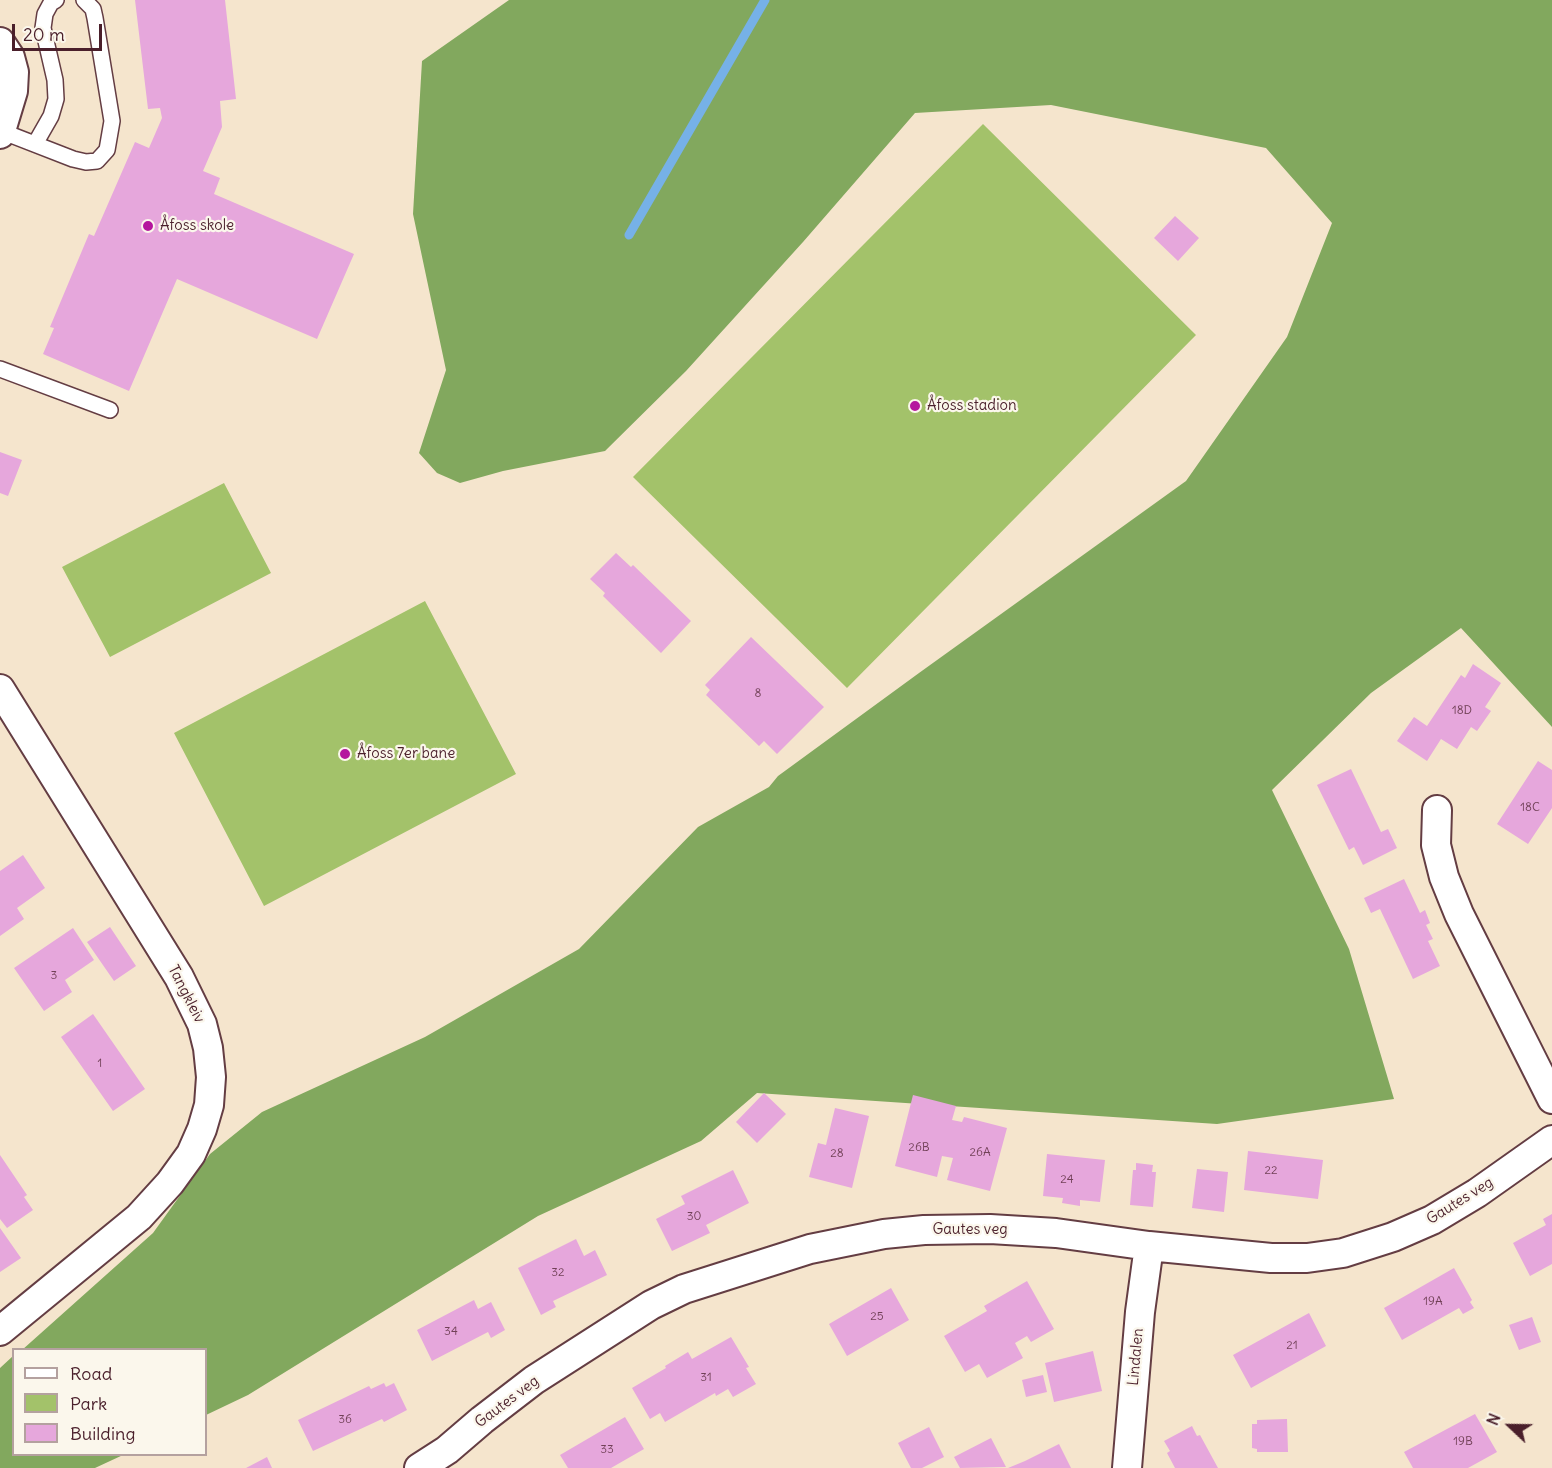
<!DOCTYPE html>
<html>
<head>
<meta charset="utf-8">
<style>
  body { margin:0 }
  #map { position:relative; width:1552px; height:1468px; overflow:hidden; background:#f5e5cd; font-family:Delius,sans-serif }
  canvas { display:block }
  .legend { position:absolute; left:12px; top:1348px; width:195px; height:108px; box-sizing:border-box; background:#fbf7ec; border:2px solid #b4a19f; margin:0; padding:8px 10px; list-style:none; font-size:18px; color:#4a1f2b }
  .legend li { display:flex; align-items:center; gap:12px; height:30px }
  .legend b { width:30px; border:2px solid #b4a19f }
  .north { position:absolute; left:1480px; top:1396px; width:60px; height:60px; -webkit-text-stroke:4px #fbf7ec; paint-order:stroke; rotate:292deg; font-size:16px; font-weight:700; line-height:24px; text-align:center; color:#4a1f2b }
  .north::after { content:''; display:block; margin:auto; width:21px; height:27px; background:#4a1f2b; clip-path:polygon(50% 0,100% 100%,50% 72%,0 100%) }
  .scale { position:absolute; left:12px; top:24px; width:90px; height:27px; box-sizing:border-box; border:3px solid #4a1f2b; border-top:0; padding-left:8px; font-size:18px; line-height:21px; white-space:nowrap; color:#4a1f2b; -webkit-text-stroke:4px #fbf7ec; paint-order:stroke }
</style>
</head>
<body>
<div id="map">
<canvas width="1552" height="1468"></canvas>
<ul class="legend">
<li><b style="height:8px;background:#fff"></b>Road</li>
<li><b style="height:16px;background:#a3c26a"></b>Park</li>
<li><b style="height:16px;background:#e6a7dc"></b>Building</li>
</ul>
<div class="north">N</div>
<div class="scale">20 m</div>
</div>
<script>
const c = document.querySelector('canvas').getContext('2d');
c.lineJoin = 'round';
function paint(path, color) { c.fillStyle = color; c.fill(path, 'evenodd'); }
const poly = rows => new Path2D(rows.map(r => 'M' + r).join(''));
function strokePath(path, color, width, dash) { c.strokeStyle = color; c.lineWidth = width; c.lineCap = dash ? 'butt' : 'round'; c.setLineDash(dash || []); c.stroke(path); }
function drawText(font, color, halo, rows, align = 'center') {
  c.font = font + ' Delius,sans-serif'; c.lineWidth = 4.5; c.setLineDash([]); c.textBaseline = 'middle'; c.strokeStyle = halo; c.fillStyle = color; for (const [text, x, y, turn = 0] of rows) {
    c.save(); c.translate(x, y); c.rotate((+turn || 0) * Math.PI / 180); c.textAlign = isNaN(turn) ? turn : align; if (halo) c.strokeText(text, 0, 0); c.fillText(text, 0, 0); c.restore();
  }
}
paint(poly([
  [983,124,1196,335,847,688,633,477],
  [224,483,271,573,110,657,62,567],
  [425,601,516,774,264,906,174,733]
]), '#a3c26a');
paint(poly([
  [509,0,1552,0,1552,727,1461,628,1371,693,1272,790,1349,949,1394,1099,1217,1124,757,1093,701,1141,538,1216,248,1395,206,1415,206,1350,22,1350,153,1233,210,1154,262,1112,425,1037,579,949,698,827,769,787,778,776,919,673,1186,481,1287,337,1332,223,1266,148,1051,105,915,113,803,242,686,371,605,451,503,471,460,483,437,473,419,453,446,370,413,214,422,61],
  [13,1356,14,1454,123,1455,95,1468,0,1468,0,1368]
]), '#82a85e');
strokePath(poly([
  [629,235,765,0]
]), '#76b1e7', 9);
paint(poly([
  [135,0,225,0,236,99,220,101,222,127,203,171,220,178,214,194,354,254,317,339,177,279,129,391,43,354,54,328,50,327,89,234,94,236,135,142,149,148,162,118,160,108,148,109],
  [1175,216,1199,238,1178,261,1154,238],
  [0,452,22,460,8,496,0,493],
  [616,553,631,567,633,565,691,621,661,653,603,596,605,593,590,579],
  [751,637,824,707,777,754,764,741,759,746,706,695,710,690,705,685],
  [1473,664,1501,683,1485,707,1491,711,1477,731,1471,727,1457,749,1441,739,1427,761,1397,741,1414,717,1427,726,1461,675,1465,678],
  [1538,761,1552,770,1552,808,1528,844,1497,824],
  [1351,769,1381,832,1388,829,1397,848,1363,865,1354,847,1349,850,1317,785],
  [23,855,45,888,17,908,24,919,0,936,0,871],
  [1404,879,1420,913,1425,910,1430,923,1426,925,1433,939,1428,941,1440,966,1413,979,1380,909,1371,913,1364,898],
  [110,927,136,966,114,981,87,942],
  [73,928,94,960,65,980,72,992,44,1011,14,968],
  [93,1014,145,1089,113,1111,61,1037],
  [764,1093,786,1114,757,1143,736,1122],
  [913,1095,956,1106,952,1120,962,1122,964,1117,1007,1128,990,1191,947,1180,953,1158,942,1156,937,1177,895,1166],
  [835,1108,869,1116,852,1188,809,1177,818,1143,826,1145],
  [1248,1151,1323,1160,1318,1199,1244,1190],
  [1047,1154,1105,1160,1100,1202,1080,1200,1080,1206,1062,1203,1063,1198,1043,1196],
  [0,1155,27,1195,24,1197,33,1210,7,1228,0,1219],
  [1136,1163,1153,1165,1152,1172,1156,1172,1153,1207,1130,1205,1133,1170,1136,1170],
  [1197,1169,1228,1172,1224,1212,1192,1208],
  [733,1170,749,1203,706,1225,710,1233,672,1251,656,1219,685,1204,681,1196],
  [1552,1214,1552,1264,1530,1276,1513,1243,1546,1225,1543,1219],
  [0,1228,21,1258,0,1272],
  [576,1239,584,1256,595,1250,607,1275,553,1301,556,1307,541,1315,518,1268],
  [1454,1268,1472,1300,1470,1302,1474,1308,1463,1314,1459,1308,1402,1340,1384,1308],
  [1027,1281,1054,1329,1031,1342,1027,1336,1015,1343,1023,1358,987,1378,979,1364,965,1372,944,1336,987,1311,984,1306],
  [891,1288,909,1320,847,1356,829,1324],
  [474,1300,478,1309,491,1302,505,1330,491,1338,488,1332,432,1361,417,1330],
  [1309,1313,1326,1346,1251,1388,1233,1355],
  [1532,1317,1541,1342,1519,1350,1509,1325],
  [731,1337,749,1367,746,1368,756,1384,733,1397,728,1389,716,1396,715,1393,665,1422,660,1413,650,1419,632,1388,666,1368,665,1366,688,1352,692,1359],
  [1093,1351,1102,1391,1054,1402,1045,1363],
  [1043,1375,1047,1392,1026,1397,1022,1380],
  [384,1383,386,1387,394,1383,407,1410,384,1422,382,1419,313,1451,298,1420,369,1386,371,1389],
  [1475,1414,1497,1452,1468,1468,1413,1468,1404,1452],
  [625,1417,644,1449,611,1468,568,1468,560,1455],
  [1287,1419,1288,1452,1257,1452,1257,1449,1252,1448,1252,1424,1257,1424,1257,1420],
  [1192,1426,1197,1436,1200,1435,1218,1468,1175,1468,1167,1453,1170,1451,1164,1441],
  [929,1427,944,1457,922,1468,911,1468,898,1443],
  [991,1438,1006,1467,960,1468,954,1457],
  [1059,1444,1071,1468,1008,1468,1025,1461],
  [267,1457,272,1468,246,1468]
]), '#e6a7dc');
const lane = poly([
  [1,131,73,159,86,162,97,161,107,150,112,121,95,18,93,9,84,0],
  [35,144,51,116,56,99,55,80,43,28,45,14,51,3,56,0],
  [0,369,110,410]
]);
const street = poly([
  [0,42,10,57,14,72,13,91,0,134],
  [0,689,179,977,202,1024,208,1048,211,1077,209,1105,202,1129,191,1154,170,1183,139,1217,0,1331],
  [1437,810,1436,845,1444,877,1459,914,1552,1099],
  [419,1468,447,1450,482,1420,534,1380,651,1305,684,1289,810,1249,884,1234,924,1230,990,1229,1056,1233,1149,1246,1271,1258,1307,1258,1343,1253,1393,1237,1432,1220,1477,1193,1552,1140],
  [1127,1468,1140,1312,1149,1246]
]);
strokePath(lane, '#643d43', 18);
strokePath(street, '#643d43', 32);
strokePath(lane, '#fff', 15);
strokePath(street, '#fff', 28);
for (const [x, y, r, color] of [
  [148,226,6,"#b5179e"],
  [915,406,6,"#b5179e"],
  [345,754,6,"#b5179e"]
]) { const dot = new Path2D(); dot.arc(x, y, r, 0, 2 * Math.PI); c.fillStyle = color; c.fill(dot); strokePath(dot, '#fbf7ec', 2); }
drawText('12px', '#714157', null, [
  ["8",758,694],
  ["18D",1462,711],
  ["18C",1530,808],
  ["3",54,976],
  ["1",100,1064],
  ["26B",919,1148],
  ["26A",980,1153],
  ["28",837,1154],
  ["22",1271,1171],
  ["24",1067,1180],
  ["30",694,1217],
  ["32",558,1273],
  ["19A",1433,1302],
  ["25",877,1317],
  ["34",451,1332],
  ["21",1292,1346],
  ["31",706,1378],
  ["36",345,1420],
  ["19B",1463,1442],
  ["33",607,1450]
]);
drawText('15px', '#4a1f2b', '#fbf7ec', [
  ["Åfoss skole",160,226],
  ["Åfoss stadion",927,406],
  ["Åfoss 7er bane",357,754]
], 'left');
drawText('15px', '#4a1f2b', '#fbf7ec', [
  ["Tangkleiv",186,994,63],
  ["Gautes veg",1460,1201,-32],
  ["Gautes veg",970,1230],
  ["Lindalen",1136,1357,-85],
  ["Gautes veg",507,1402,-37]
]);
</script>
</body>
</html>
